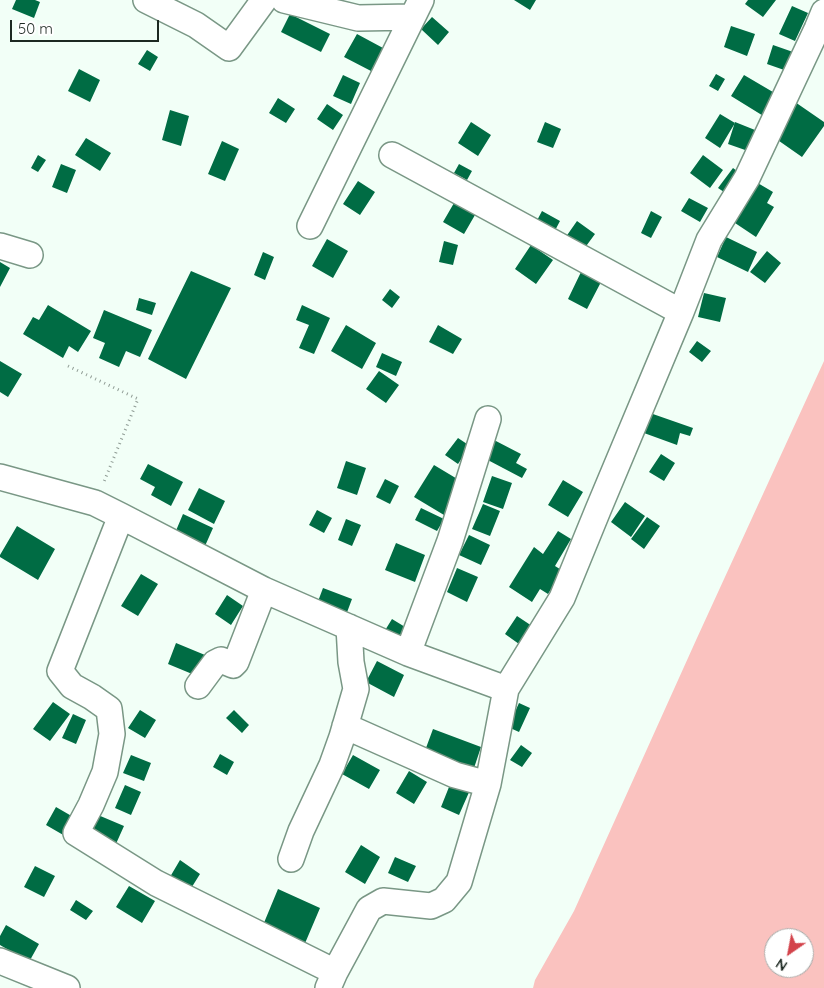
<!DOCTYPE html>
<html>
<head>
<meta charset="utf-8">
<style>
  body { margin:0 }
  #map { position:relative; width:824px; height:988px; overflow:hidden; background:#f2fff7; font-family:Quicksand,sans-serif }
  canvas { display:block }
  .north { position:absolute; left:764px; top:928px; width:50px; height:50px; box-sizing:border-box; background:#fff; border:1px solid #a5a9a7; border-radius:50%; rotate:213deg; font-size:14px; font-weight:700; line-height:20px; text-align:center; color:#1d2922 }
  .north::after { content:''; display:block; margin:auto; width:18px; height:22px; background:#d3434b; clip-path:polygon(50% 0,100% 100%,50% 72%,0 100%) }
  .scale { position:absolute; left:10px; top:20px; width:149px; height:22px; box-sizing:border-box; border:2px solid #1d2922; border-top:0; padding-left:6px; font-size:15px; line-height:18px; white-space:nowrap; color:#1d2922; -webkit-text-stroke:4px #fff; paint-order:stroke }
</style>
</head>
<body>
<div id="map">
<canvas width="824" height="988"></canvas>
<div class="north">N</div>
<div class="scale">50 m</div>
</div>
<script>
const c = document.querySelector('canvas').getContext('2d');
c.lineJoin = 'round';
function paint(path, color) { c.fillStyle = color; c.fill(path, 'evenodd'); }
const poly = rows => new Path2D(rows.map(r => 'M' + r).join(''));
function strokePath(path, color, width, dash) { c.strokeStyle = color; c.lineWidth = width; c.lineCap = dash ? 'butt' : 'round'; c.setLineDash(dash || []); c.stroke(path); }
paint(poly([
  [824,361,824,988,533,988,535,980,574,911,697,638],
  [774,938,804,938,804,968,774,968]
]), '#fac2bf');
paint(poly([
  [16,0,35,0,40,2,34,18,12,9],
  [514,0,536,0,530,10],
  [748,0,776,0,763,17,745,4],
  [792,6,808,13,795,41,779,34],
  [290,14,330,34,321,52,281,32],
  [432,17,449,32,438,45,421,29],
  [731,26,755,34,747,56,724,47],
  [357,34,383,48,371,71,344,57],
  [773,45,793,52,787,71,767,64],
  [147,50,158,57,150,71,138,64],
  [79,69,100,80,90,102,68,91],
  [716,74,725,79,718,91,709,86],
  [343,75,360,83,351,104,333,96],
  [744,75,778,95,765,117,731,96],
  [278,98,295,109,286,123,269,113],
  [795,102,824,122,824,126,802,157,772,136],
  [327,104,343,115,333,130,317,119],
  [170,110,189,116,181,146,162,140],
  [720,114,735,123,720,148,705,138],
  [471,122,491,135,478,156,458,143],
  [545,122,561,129,553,148,537,142],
  [735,122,755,130,748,151,728,144],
  [86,138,111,153,100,171,75,155],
  [222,141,239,149,225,181,208,174],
  [38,155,46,160,38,172,31,168],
  [703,155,723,170,710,188,690,173],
  [61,164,76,170,67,193,52,187],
  [459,164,472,171,467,180,454,173],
  [733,168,741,174,727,194,718,188],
  [358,181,375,192,360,215,343,204],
  [756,182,773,192,767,203,774,207,756,237,732,221],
  [689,198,708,208,700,222,681,211],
  [454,203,475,215,464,234,443,222],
  [542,211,560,221,550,240,532,230],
  [651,211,662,217,651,238,641,233],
  [577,221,595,234,581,253,563,241],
  [726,237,757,252,748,272,717,257],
  [327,239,348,251,333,278,312,266],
  [444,241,458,245,453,265,439,262],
  [531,245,553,260,536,284,515,269],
  [767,251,781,263,765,283,750,272],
  [263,252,274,257,265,280,254,275],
  [0,262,10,268,0,287],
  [191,271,231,288,186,379,148,359],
  [581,272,601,282,587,309,568,299],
  [390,289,400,297,392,308,382,300],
  [704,293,726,298,720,322,698,317],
  [139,298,156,303,152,315,136,310],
  [48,305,91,331,78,352,69,346,63,358,23,334,33,317,39,320],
  [302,305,330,318,314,354,299,348,309,325,296,320],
  [104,310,152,330,140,357,126,351,119,367,99,358,105,343,93,338],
  [346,325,376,343,362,369,331,351],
  [438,325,462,339,453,354,429,342],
  [697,341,711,351,702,362,689,352],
  [382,353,402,362,396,376,376,367],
  [0,361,22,374,8,397,0,392],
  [379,371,399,385,386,403,366,389],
  [650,413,693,428,690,436,680,433,677,445,644,433],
  [458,438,470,446,458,464,445,455],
  [494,440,521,454,516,463,527,469,522,478,484,458],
  [661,454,675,463,664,481,649,472],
  [346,461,366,468,357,495,337,488],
  [148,464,183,482,171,506,151,495,155,487,140,479],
  [434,465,464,483,444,515,414,497],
  [492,476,512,483,503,509,483,502],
  [385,479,399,486,390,504,376,497],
  [563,480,583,492,568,517,548,505],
  [199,488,225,501,214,524,188,510],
  [625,502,645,516,631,537,611,522],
  [483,504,500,511,490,536,472,529],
  [421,508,444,519,437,531,415,520],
  [317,510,332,518,324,533,309,525],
  [183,514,213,528,205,546,175,533],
  [647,517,660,526,644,549,631,539],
  [346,519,361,525,352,546,338,540],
  [17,526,55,549,38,580,0,557,0,555],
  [558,531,571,539,555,566,563,571,548,594,540,589,532,602,509,587,534,547,543,554],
  [469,535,490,545,481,565,459,555],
  [396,543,425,555,415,582,385,570],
  [457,568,478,577,467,602,447,592],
  [141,574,158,584,138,616,121,606],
  [323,588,352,599,346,615,317,604],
  [227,595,243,606,231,625,215,614],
  [517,616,532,626,519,644,505,634],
  [392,619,410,630,402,643,384,632],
  [176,643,205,655,197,676,168,664],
  [377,661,404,675,394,697,366,682],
  [53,702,70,714,50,741,33,729],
  [519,703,530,708,519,732,508,727],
  [140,710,156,720,145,738,128,728],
  [234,710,249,725,242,733,226,718],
  [73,714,86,720,76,744,62,738],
  [433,729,481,747,472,774,423,756],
  [521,745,532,753,522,767,510,760],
  [220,754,234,762,227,775,213,767],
  [131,755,151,763,144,781,123,773],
  [353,755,380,770,369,789,342,774],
  [409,771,427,782,414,804,396,793],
  [451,782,470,790,459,815,441,807],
  [125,785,141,792,131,815,115,808],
  [56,807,75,818,65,836,46,825],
  [98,815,124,826,115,846,89,835],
  [361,845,380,857,365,884,345,872],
  [395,857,416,866,408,882,388,873],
  [180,860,200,874,190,890,170,877],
  [35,866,55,876,44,897,24,887],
  [129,886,155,901,142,923,116,907],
  [278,889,320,908,303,948,261,930],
  [76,900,93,911,86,920,70,910],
  [6,925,39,944,29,962,0,945,0,936]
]), '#006c44');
const minor = poly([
  [146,0,196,25,229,48,264,0],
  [284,0,358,18,412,17],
  [392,155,681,312],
  [310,226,421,0],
  [0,246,30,255],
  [0,477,95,503,121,516,264,590,408,653,506,689,562,598,598,510,681,312,709,240,747,178,817,29,824,12],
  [121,516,60,671,72,686,92,697,109,709,112,734,105,772,91,805,76,833,156,883,335,972],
  [408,653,450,541,488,419],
  [198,686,215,663,221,660,233,665,236,662,264,590],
  [345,726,455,775,488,784],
  [291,859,301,831,332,765,342,737,356,689,351,662,349,627],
  [0,961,67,988],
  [328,988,335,972,369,909,383,901,431,906,444,900,459,882,488,784,506,689]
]);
strokePath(minor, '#799785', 28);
strokePath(poly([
  [68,366,138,399,103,484]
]), '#919d96', 3, [1, 4]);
strokePath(minor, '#fff', 25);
</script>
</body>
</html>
